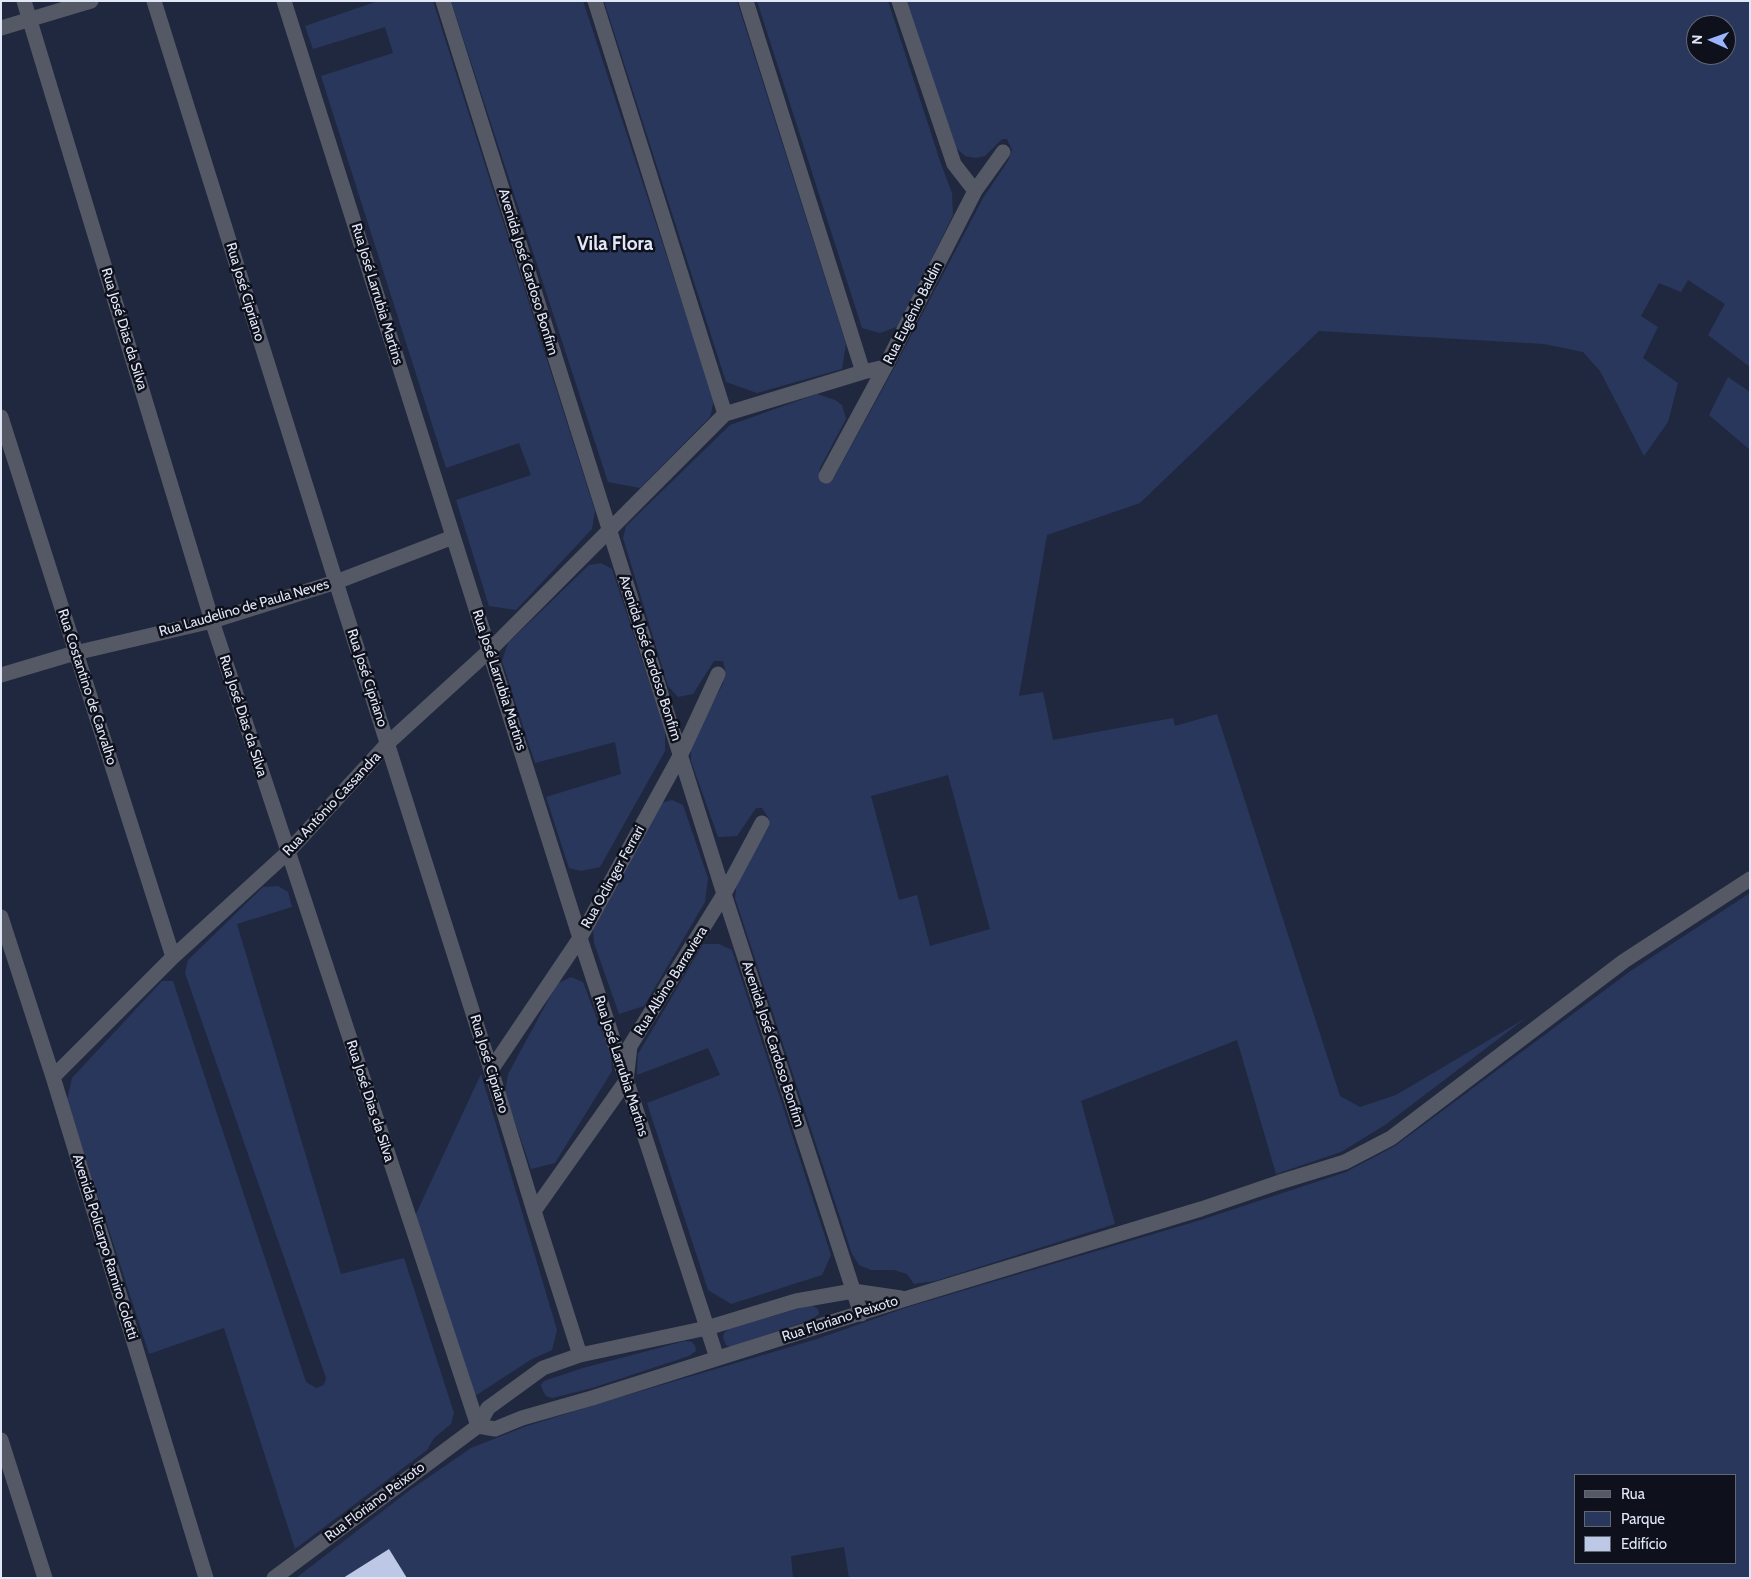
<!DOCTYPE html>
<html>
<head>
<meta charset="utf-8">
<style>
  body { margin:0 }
  #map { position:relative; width:1751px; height:1579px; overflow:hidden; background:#20283f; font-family:Cabin,sans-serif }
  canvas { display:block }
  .frame { position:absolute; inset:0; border:2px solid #e1e7f7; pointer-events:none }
  .legend { position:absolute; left:1574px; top:1474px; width:162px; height:90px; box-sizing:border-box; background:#0e111c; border:1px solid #626774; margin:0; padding:6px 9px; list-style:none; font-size:15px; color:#e1e7f7 }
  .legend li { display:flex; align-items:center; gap:10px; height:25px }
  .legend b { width:25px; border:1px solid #626774 }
  .north { position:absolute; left:1686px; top:15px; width:50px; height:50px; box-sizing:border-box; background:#0e111c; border:1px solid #626774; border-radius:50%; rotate:272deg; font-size:14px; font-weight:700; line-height:20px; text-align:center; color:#e1e7f7 }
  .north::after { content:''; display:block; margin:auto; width:18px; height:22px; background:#9ab5fd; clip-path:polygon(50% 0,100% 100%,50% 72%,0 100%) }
</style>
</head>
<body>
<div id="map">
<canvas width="1751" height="1579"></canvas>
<div class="frame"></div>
<ul class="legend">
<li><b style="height:6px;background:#555965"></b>Rua</li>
<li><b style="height:14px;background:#2a375c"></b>Parque</li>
<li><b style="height:14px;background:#bcc8e6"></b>Edifício</li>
</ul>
<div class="north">N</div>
</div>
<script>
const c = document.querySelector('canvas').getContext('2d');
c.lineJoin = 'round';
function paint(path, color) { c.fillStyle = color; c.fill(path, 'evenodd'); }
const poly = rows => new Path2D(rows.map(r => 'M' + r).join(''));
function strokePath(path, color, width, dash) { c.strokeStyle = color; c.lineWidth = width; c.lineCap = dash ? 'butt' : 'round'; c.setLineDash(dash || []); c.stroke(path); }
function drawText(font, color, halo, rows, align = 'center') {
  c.font = font + ' Cabin,sans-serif'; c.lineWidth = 5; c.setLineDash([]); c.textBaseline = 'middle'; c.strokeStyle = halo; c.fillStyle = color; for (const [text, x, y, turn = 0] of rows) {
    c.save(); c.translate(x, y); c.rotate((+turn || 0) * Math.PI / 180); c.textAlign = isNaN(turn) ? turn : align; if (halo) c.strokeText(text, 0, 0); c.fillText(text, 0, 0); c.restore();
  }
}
paint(poly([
  [378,1,433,1,595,511,592,529,516,610,489,606,456,500,531,475,519,443,446,468,321,76,393,53,385,27,313,49,305,26],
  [451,1,583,1,714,400,710,417,640,488,608,482],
  [604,1,737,1,846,344,842,369,757,393,726,382],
  [757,1,888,1,941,164,952,193,953,215,899,326,880,333,862,328],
  [906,1,1750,1,1750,367,1708,335,1725,304,1688,280,1681,292,1659,283,1641,316,1658,327,1643,358,1678,383,1668,422,1644,456,1600,371,1583,352,1544,344,1319,331,1140,503,1047,535,1019,696,1043,692,1053,740,1173,718,1175,726,1217,714,1340,1096,1360,1107,1396,1095,1526,1018,1385,1125,1341,1152,1276,1174,1237,1040,1081,1101,1115,1224,935,1281,914,1284,907,1274,894,1270,871,1270,859,1265,852,1254,735,898,737,881,769,827,769,819,762,808,756,808,737,836,718,837,691,761,691,742,723,684,725,669,723,661,714,661,693,694,678,697,668,686,623,538,626,526,730,425,817,394,835,400,842,405,846,419,820,468,819,476,827,481,833,479,893,370,983,198,1008,161,1012,150,1007,139,1002,139,985,156,976,158,965,156,956,148],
  [1696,25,1726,25,1726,55,1696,55],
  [948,775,990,929,930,946,917,895,899,900,871,796],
  [1728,377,1750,392,1750,450,1709,415],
  [601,563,612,569,665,730,665,751,600,867,581,871,569,868,546,797,621,774,615,742,535,763,502,661,508,643,589,565],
  [672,800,683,805,708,878,705,902,644,1006,619,1014,594,943,593,929,661,803],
  [278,886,288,892,292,907,237,924,341,1274,404,1258,454,1413,451,1424,434,1438,427,1450,295,1549,224,1328,149,1354,67,1100,72,1078,162,981,173,981,306,1382,316,1388,324,1385,326,1378,185,973,188,960,263,887],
  [1750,893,1750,1578,849,1578,844,1547,791,1556,793,1578,407,1578,389,1549,343,1578,296,1578,410,1490,471,1448,524,1427,594,1405,817,1339,908,1307,1204,1219,1346,1172,1395,1146,1632,970],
  [1575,1475,1735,1475,1735,1563,1575,1563],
  [703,944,719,944,732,950,831,1255,822,1275,731,1304,708,1290,647,1103,720,1075,708,1048,637,1075,638,1054],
  [571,977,583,982,611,1056,612,1071,555,1163,531,1169,505,1093,508,1074,557,984],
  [481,1074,557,1330,552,1350,532,1359,475,1396,409,1229],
  [807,1306,813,1306,818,1309,819,1314,813,1319,730,1347,726,1345,723,1338,724,1333,729,1329],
  [685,1341,692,1342,695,1346,696,1351,689,1356,592,1388,552,1398,546,1396,543,1391,541,1385,544,1381,583,1368]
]), '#2a375c');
paint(poly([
  [389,1549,407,1578,343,1578]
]), '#bcc8e6');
strokePath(poly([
  [24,1,212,621,478,1426],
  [154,1,336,582,491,1070,534,1211,580,1355],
  [284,1,580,938,717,1358],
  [443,1,724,894,861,1314],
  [595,1,725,414],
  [746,1,863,372],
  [899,1,954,164,975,191],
  [1,28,91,1],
  [1,417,173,957],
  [826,476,885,367,975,191,1003,152],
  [1,675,75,653,212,621,336,582,453,537],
  [1,917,53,1077,206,1578],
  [491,1070,580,938,681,754,718,674],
  [53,1077,173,957,287,853,388,743,490,650,725,414,863,372,885,367],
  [534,1211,626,1081,630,1046,724,894,762,823],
  [478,1426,495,1429,522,1418,592,1398,905,1299,1201,1209,1280,1182,1345,1162,1391,1138,1624,961,1750,879],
  [1,1440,45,1578],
  [274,1578,478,1426,488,1408,543,1368,580,1355,707,1328,796,1301,853,1291,901,1298]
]), '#555965', 15);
drawText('14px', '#e1e7f7', '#0e111c', [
  ["Avenida José Cardoso Bonfim",528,272,73],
  ["Rua José Cipriano",245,292,73],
  ["Rua José Larrubia Martins",377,294,73],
  ["Rua Eugênio Baldin",913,313,-63],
  ["Rua José Dias da Silva",124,329,73],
  ["Rua Laudelino de Paula Neves",244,608,-16],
  ["Avenida José Cardoso Bonfim",650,658,72],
  ["Rua José Cipriano",367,678,72],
  ["Rua José Larrubia Martins",499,680,72],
  ["Rua Costantino de Carvalho",87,687,72],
  ["Rua José Dias da Silva",243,716,72],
  ["Rua Antônio Cassandra",332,804,-47],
  ["Rua Oclinger Ferrari",613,877,-61],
  ["Rua Albino Barraviera",671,981,-58],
  ["Avenida José Cardoso Bonfim",773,1044,72],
  ["Rua José Cipriano",489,1064,73],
  ["Rua José Larrubia Martins",621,1066,72],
  ["Rua José Dias da Silva",370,1101,72],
  ["Avenida Policarpo Ramiro Coletti",105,1247,73],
  ["Rua Floriano Peixoto",840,1319,-18],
  ["Rua Floriano Peixoto",375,1502,-37]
]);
drawText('bold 19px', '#e1e7f7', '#0e111c', [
  ["Vila Flora",615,244]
]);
</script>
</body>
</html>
